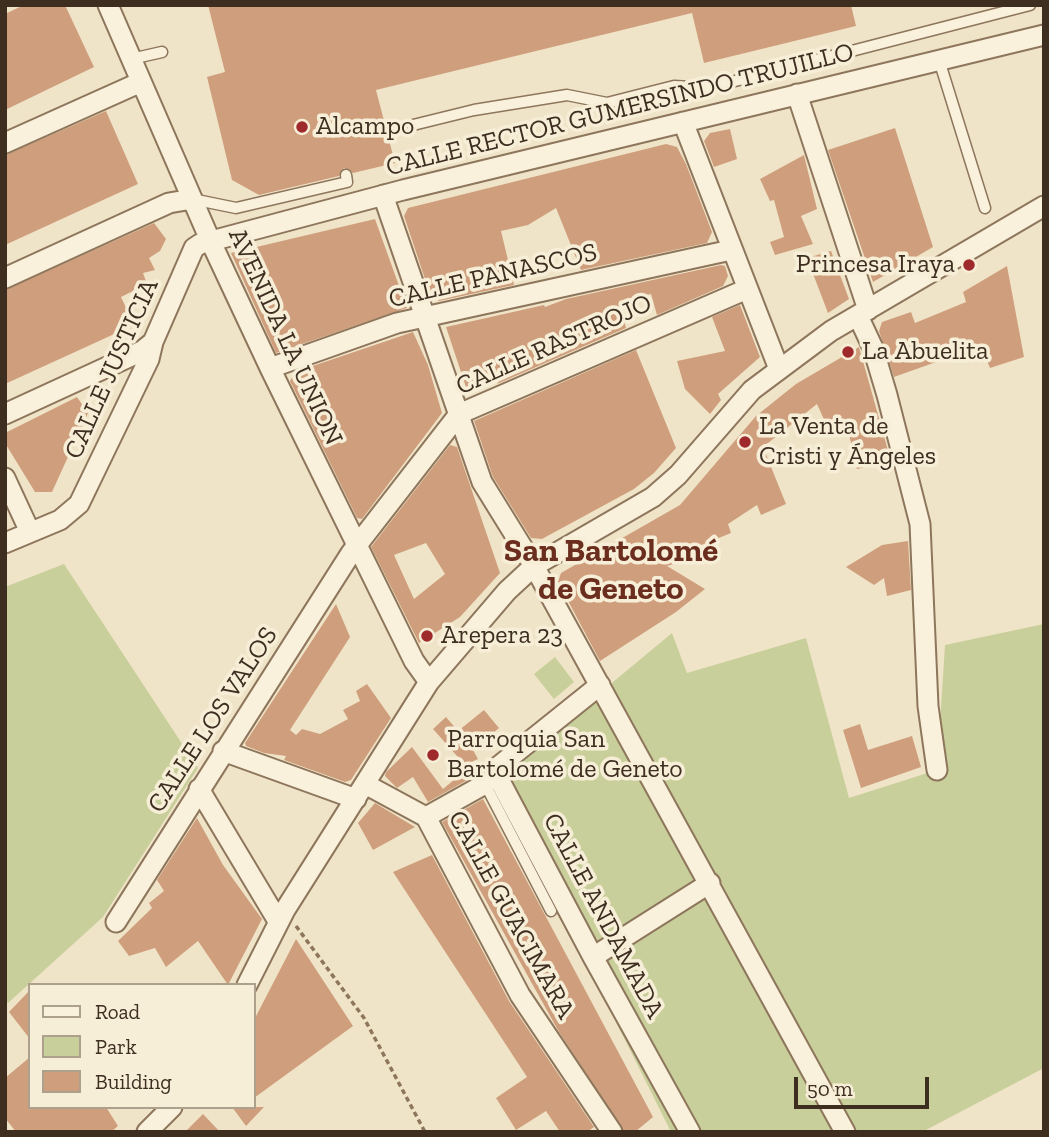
<!DOCTYPE html>
<html>
<head>
<meta charset="utf-8">
<style>
  body { margin:0 }
  #map { position:relative; width:1049px; height:1137px; overflow:hidden; background:#f0e4c8; font-family:"Zilla Slab",serif }
  canvas { display:block }
  .frame { position:absolute; inset:0; border:7px solid #3d2e20; pointer-events:none }
  .legend { position:absolute; left:28px; top:983px; width:228px; height:126px; box-sizing:border-box; background:#f7eed8; border:2px solid #ada18e; margin:0; padding:9px 12px; list-style:none; font-size:21px; color:#3d2e20 }
  .legend li { display:flex; align-items:center; gap:14px; height:35px }
  .legend b { width:35px; border:2px solid #ada18e }
  .scale { position:absolute; left:794px; top:1077px; width:135px; height:32px; box-sizing:border-box; border:4px solid #3d2e20; border-top:0; padding-left:9px; font-size:21px; line-height:24px; white-space:nowrap; color:#3d2e20; -webkit-text-stroke:5px #f7eed8; paint-order:stroke }
</style>
</head>
<body>
<div id="map">
<canvas width="1049" height="1137"></canvas>
<div class="frame"></div>
<ul class="legend">
<li><b style="height:9px;background:#faf1dc"></b>Road</li>
<li><b style="height:19px;background:#c9cf9b"></b>Park</li>
<li><b style="height:19px;background:#cf9f7d"></b>Building</li>
</ul>
<div class="scale">50 m</div>
</div>
<script>
const c = document.querySelector('canvas').getContext('2d');
c.lineJoin = 'round';
function paint(path, color) { c.fillStyle = color; c.fill(path, 'evenodd'); }
const poly = rows => new Path2D(rows.map(r => 'M' + r).join(''));
function strokePath(path, color, width, dash) { c.strokeStyle = color; c.lineWidth = width; c.lineCap = dash ? 'butt' : 'round'; c.setLineDash(dash || []); c.stroke(path); }
function drawText(font, color, halo, rows, align = 'center') {
  c.font = font + ' "Zilla Slab",serif'; c.lineWidth = 7; c.setLineDash([]); c.textBaseline = 'middle'; c.strokeStyle = halo; c.fillStyle = color; for (const [text, x, y, turn = 0] of rows) {
    c.save(); c.translate(x, y); c.rotate((+turn || 0) * Math.PI / 180); c.textAlign = isNaN(turn) ? turn : align; if (halo) c.strokeText(text, 0, 0); c.fillText(text, 0, 0); c.restore();
  }
}
paint(poly([
  [64,564,198,768,103,917,8,1003,5,999,5,587],
  [1044,624,1044,1068,922,1132,671,1132,495,780,672,633,687,673,806,638,849,798,937,770,945,645],
  [555,657,574,682,554,699,534,674]
]), '#c9cf9b');
paint(poly([
  [24,5,65,5,94,67,5,110,5,14],
  [208,5,851,5,856,26,704,63,692,13,376,90,395,163,353,173,344,168,339,176,259,195,232,180,207,77,225,72],
  [106,111,138,184,5,245,5,155],
  [895,128,933,247,873,282,828,150],
  [730,129,737,159,714,167,704,141,710,133],
  [666,144,677,147,686,164,712,232,707,243,581,270,556,208,528,225,501,231,514,285,439,301,430,294,404,216,408,208],
  [804,155,817,209,801,216,813,244,775,255,770,242,784,237,774,200,770,201,760,179],
  [375,219,407,308,276,353,231,253],
  [154,223,166,239,160,251,149,258,155,270,143,273,147,284,121,297,134,325,5,384,5,290],
  [831,251,849,299,828,313,807,258],
  [721,265,725,266,728,276,723,286,657,315,651,294,619,301,626,328,497,384,499,381,468,393,446,327,544,305,545,307,566,299],
  [1007,266,1024,357,990,368,981,346,894,377,879,331,882,322,911,312,915,323,966,302,963,292],
  [740,305,760,357,718,394,721,400,710,414,685,389,677,361,725,351,712,317],
  [413,332,428,365,442,413,362,519,357,518,290,381,295,372],
  [859,347,891,461,857,469,848,430,831,435,817,404,763,447,786,504,761,515,757,505,728,524,731,533,699,546,700,556,667,566,705,589,676,612,600,661,558,582,561,573,680,505,756,416,796,384],
  [636,350,676,448,654,473,634,489,542,539,531,538,493,477,474,421],
  [77,397,88,413,52,492,35,492,5,443,5,433],
  [450,445,457,447,500,573,460,617,419,643,371,547],
  [426,543,445,574,414,599,394,555],
  [908,541,911,590,887,596,884,578,874,585,846,567,882,545],
  [336,604,350,637,290,730,296,735,302,729,320,734,348,719,343,710,360,701,356,691,367,684,391,718,351,780,345,782,284,760,286,756,264,753,246,746,245,743],
  [484,710,499,728,473,750,478,759,465,765,433,729,446,717,458,731],
  [860,724,868,750,912,736,921,767,861,788,843,730],
  [412,747,443,789,467,769,471,778,428,802,413,777,397,788,385,776,386,772],
  [483,799,653,1117,635,1132,624,1132,559,1032,442,822],
  [375,803,415,827,373,850,358,823],
  [197,818,223,865,262,919,228,985,198,941,166,967,155,948,129,956,118,941,152,908,149,903,164,891,157,880],
  [432,855,509,1001,594,1127,587,1132,560,1132,546,1111,516,1130,496,1098,527,1077,393,872],
  [296,939,353,1026,254,1098,254,1020],
  [30,990,30,1039,9,1012],
  [30,1057,30,1107,106,1107,118,1126,111,1132,16,1132,5,1118,5,1078],
  [232,1107,264,1107,246,1126],
  [203,1114,220,1132,185,1132]
]), '#cf9f7d');
const lane = poly([
  [131,59,162,52],
  [939,60,985,208],
  [413,125,474,110,567,95,607,103,674,86,708,88,1030,5],
  [192,199,236,208,347,182,346,175],
  [485,784,551,911]
]);
const street = poly([
  [108,5,210,240,270,368,414,661,429,682],
  [797,94,868,310],
  [683,122,779,369],
  [5,143,141,82],
  [383,195,482,482,534,566,845,1132],
  [5,278,169,203,192,199],
  [858,316,873,348,887,395,920,524,928,706,937,770],
  [270,368,397,323,731,250],
  [5,414,142,351,153,342],
  [5,478,30,532],
  [5,543,60,520,79,504,149,359,153,342,194,248,200,244,403,190,1044,35],
  [600,685,494,770,593,957,690,1132],
  [223,751,356,799],
  [365,784,426,817,520,995,612,1132],
  [199,789,278,921],
  [426,817,485,784],
  [116,922,351,553,459,414,747,289],
  [593,957,710,883],
  [247,985,285,910,429,682,507,591,534,566,653,497,678,475,752,390,831,331,1044,206],
  [147,1132,172,1107]
]);
strokePath(lane, '#8d765c', 13);
strokePath(street, '#8d765c', 23);
strokePath(poly([
  [296,926,364,1018,425,1132]
]), '#8d765c', 3.5, [5, 3.5]);
strokePath(lane, '#faf1dc', 10);
strokePath(street, '#faf1dc', 19);
for (const [x, y, r, color] of [
  [302,127,7,"#9e2a2b"],
  [969,265,7,"#9e2a2b"],
  [848,352,7,"#9e2a2b"],
  [745,442,7,"#9e2a2b"],
  [427,636,7,"#9e2a2b"],
  [433,755,7,"#9e2a2b"]
]) { const dot = new Path2D(); dot.arc(x, y, r, 0, 2 * Math.PI); c.fillStyle = color; c.fill(dot); strokePath(dot, '#f7eed8', 2.5); }
drawText('26px', '#3d2e20', '#f7eed8', [
  ["CALLE RECTOR GUMERSINDO TRUJILLO",620,110,-14],
  ["CALLE PANASCOS",493,276,-13],
  ["AVENIDA LA UNION",285,337,65],
  ["CALLE RASTROJO",554,345,-24],
  ["CALLE JUSTICIA",112,369,-66],
  ["CALLE LOS VALOS",213,720,-57],
  ["CALLE GUACIMARA",511,915,61],
  ["CALLE ANDAMADA",603,916,62]
]);
drawText('26px', '#3d2e20', '#f7eed8', [
  ["Alcampo",316,127],
  ["Princesa Iraya",955,265,"right"],
  ["La Abuelita",862,352],
  ["La Venta de",759,427],
  ["Cristi y Ángeles",759,457],
  ["Arepera 23",441,636],
  ["Parroquia San",447,740],
  ["Bartolomé de Geneto",447,770]
], 'left');
drawText('bold 33px', '#6b2e1e', '#f7eed8', [
  ["San Bartolomé",611,552],
  ["de Geneto",611,590]
]);
</script>
</body>
</html>
